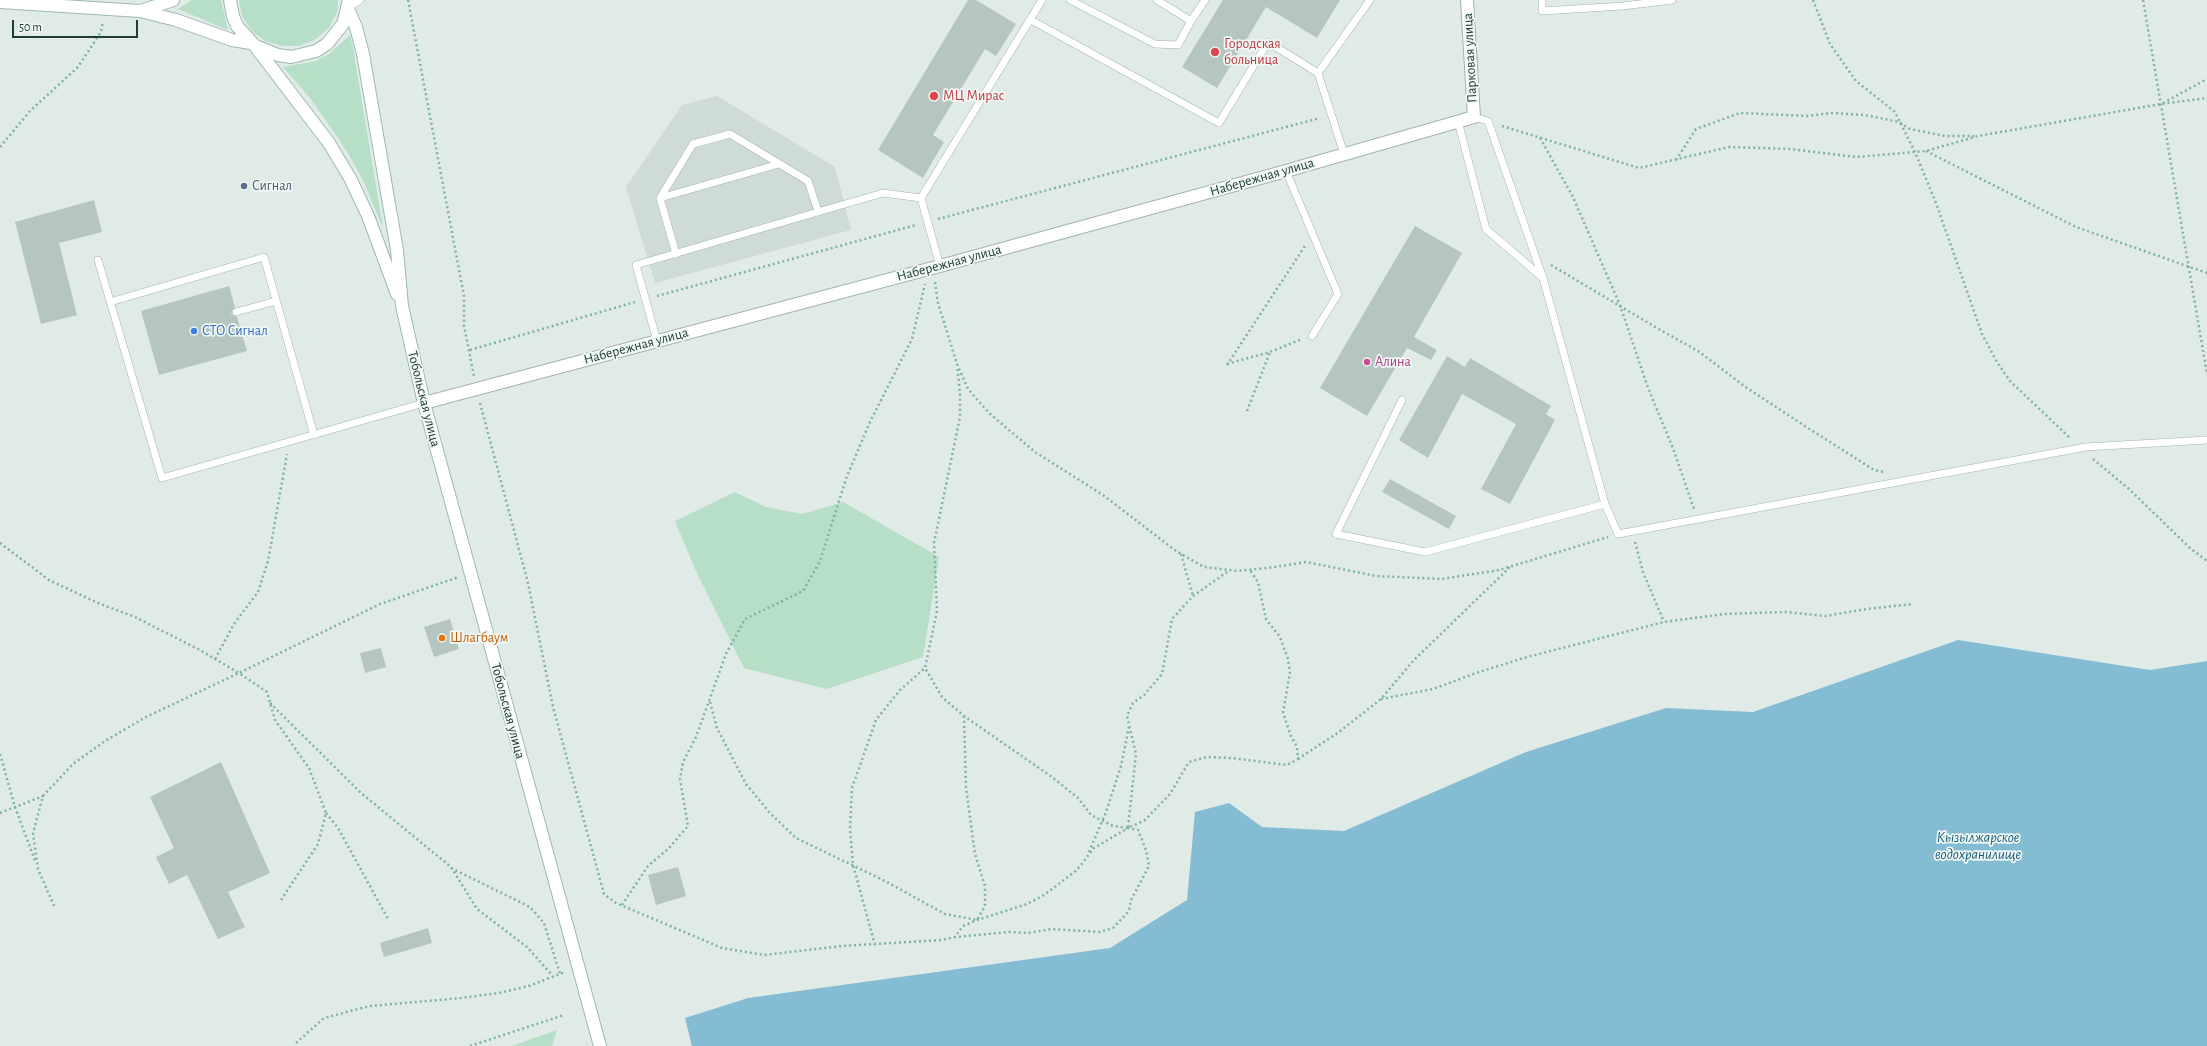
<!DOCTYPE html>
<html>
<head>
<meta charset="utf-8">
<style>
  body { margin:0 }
  #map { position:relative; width:2207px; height:1046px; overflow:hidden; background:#e0ebe8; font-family:"Alegreya Sans",sans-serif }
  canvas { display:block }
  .scale { position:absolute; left:12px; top:20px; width:126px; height:18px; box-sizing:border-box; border:2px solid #203c38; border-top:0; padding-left:5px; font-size:12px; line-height:14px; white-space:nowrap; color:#203c38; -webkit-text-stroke:3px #f0f8f5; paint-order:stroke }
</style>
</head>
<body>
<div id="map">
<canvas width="2207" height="1046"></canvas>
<div class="scale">50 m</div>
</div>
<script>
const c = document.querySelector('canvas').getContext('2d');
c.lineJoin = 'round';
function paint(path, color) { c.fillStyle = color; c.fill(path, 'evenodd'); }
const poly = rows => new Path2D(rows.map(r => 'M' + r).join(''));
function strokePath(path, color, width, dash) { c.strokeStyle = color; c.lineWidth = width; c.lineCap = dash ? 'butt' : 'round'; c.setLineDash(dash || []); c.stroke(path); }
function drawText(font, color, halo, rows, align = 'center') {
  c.font = font + ' "Alegreya Sans",sans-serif'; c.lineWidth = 3.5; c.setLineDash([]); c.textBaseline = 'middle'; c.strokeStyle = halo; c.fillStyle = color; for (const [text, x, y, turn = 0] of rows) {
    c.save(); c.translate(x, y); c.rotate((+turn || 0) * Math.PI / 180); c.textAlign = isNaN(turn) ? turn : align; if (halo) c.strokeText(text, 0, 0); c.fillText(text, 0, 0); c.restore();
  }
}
paint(poly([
  [717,96,835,167,851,230,655,283,626,187,682,105]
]), '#cedbd7');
paint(poly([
  [192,0,221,0,228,30,178,9],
  [239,0,338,0,337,12,329,28,316,39,299,46,282,46,265,41,252,31,242,16],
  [350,35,353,48,383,228,363,180,348,153,311,99,283,67,316,61,329,54],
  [735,492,766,507,802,514,843,502,939,557,923,657,827,689,744,668,695,569,675,521],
  [557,1030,552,1046,512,1046]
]), '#b7dec6');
paint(poly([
  [1958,640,2150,670,2207,661,2207,1046,692,1046,685,1018,748,998,1110,948,1187,900,1195,812,1229,803,1262,827,1344,831,1526,752,1666,708,1753,712]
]), '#84bdd3');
paint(poly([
  [968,0,976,0,1016,24,996,56,985,49,933,135,944,142,923,178,878,150],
  [1223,0,1340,0,1317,38,1266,7,1217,88,1182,67],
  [94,200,102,232,59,243,77,315,41,324,15,222],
  [1415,226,1462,253,1414,337,1437,350,1431,360,1407,348,1367,416,1320,388],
  [229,286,235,307,231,314,237,317,247,351,159,375,141,311],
  [1447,356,1465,367,1470,358,1551,406,1546,414,1555,420,1510,504,1481,489,1516,424,1462,394,1428,458,1399,440],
  [1390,479,1456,516,1449,529,1382,492],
  [450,619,459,649,434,657,424,627],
  [381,648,386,667,365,673,360,653],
  [221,762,270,873,228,892,245,927,218,939,187,875,169,884,156,857,174,848,150,797],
  [678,867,686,896,656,905,648,875],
  [428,928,432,943,384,957,380,943]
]), '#b5c6c1');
const lane = poly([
  [1070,0,1155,44,1178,45,1191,21,1157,0],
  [1542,0,1542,11,1623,6,1672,0],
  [349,7,360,0],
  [1031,20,1219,123,1268,42,1318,73],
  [1191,21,1205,0],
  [1458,121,1486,229,1543,278],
  [1344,154,1318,73,1370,0],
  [1286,171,1338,294,1312,336],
  [660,198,779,164],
  [676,254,660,198,693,144,730,134,808,181,818,211],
  [98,260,162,478,424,403],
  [940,266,921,198,1042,0],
  [110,302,264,257,314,435],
  [236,312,276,301],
  [657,341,636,265,883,193,921,198],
  [1402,400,1336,534,1425,552,1605,504,1543,278,1488,121,1474,117],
  [1605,504,1618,534,2086,447,2207,440]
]);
const street = poly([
  [424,403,940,266,1286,171,1474,117,1467,0]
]);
const secondary = poly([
  [230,0,233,16,237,26,255,46,329,143,350,178,368,216,397,294],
  [0,2,140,11,176,20,232,40,251,43],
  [348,9,356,27,363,54,397,250,402,306,424,403,600,1046],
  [141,11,173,0],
  [258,47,278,55,291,57,316,51,327,44,343,24,349,0]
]);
strokePath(lane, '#a3b3b0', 8);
strokePath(street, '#a3b3b0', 14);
strokePath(secondary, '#9eb8b2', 14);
strokePath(poly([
  [408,0,464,296,464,326,474,376],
  [1813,0,1830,44,1856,81,1895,112,1915,152,1936,203,1982,334,1997,362,2010,381,2070,438],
  [2143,0,2207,374],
  [2163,103,2207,79],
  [1502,126,1639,168,1729,147,1790,149,1856,157,1926,151,1978,136,2161,104,2207,98],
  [1540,138,1572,195,1620,305,1647,385,1674,451,1694,509],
  [0,147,30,111,78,67,101,32,103,21],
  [1926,151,2076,227,2207,273],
  [1676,160,1696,129,1740,113,1808,116,1832,113,1865,115,1899,122,1910,129,1945,136,1974,136],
  [938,219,1320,118],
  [1551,265,1657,328,1698,351,1747,388,1808,428,1874,470,1883,472],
  [935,282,938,303,957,364,968,389,989,413,1035,452,1103,495,1176,551,1204,567,1237,571,1275,567,1306,562,1376,576,1442,579,1499,570,1608,537],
  [657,296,916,225],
  [470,350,635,302],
  [957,364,960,393,960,417,934,543,937,611,925,668,942,697,964,716,1052,777,1078,798,1091,815,1113,826,1128,828,1145,820,1170,794,1189,762,1207,757,1231,758,1287,765,1298,759,1297,747,1291,736,1283,713,1290,672,1288,659,1280,637,1266,619,1258,582,1250,570],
  [1227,364,1270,352,1302,339],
  [1227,365,1305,246],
  [480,403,528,583,553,707,604,894,616,903,722,948,764,955,842,946,942,940,955,937,963,926,977,920,1027,904,1044,895,1077,870,1094,848,1128,828,1138,830,1146,850,1149,866,1131,900,1129,911,1113,928,1100,932,1052,929,1028,933,1009,932,955,937],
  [1247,411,1270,352],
  [2093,459,2129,489,2190,548,2207,561],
  [1635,542,1643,572,1664,622],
  [0,543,49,580,98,603,135,617,198,649,239,673,146,717,105,741,73,764,43,796,33,833,38,869,55,908],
  [1181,554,1193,596],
  [215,659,234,624,258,592,268,561,287,454],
  [1381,699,1433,689,1476,673,1527,657,1664,622,1724,614,1786,612,1825,616,1867,609,1912,604],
  [710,702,717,728,746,784,770,813,796,838,885,881,945,914,977,920,985,906,985,886,975,854,966,788,964,716],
  [270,703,361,793,451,867,477,909,527,947,553,976],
  [0,754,15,807,36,863],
  [1298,759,1339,732,1381,699,1414,660,1510,567],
  [0,813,43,796],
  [326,813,338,828,388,919],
  [1128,827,1136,754,1127,716,1133,703,1144,695,1162,674,1172,619,1193,596,1230,570],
  [1089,852,1106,812,1121,766,1129,727],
  [451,868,530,907,544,923,560,974],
  [281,900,318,844,326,813,309,768,275,720,267,692,239,673,380,604,459,577],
  [622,905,648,866,669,848,688,826,680,779,683,762,696,737,726,654,745,619,803,591,820,561,847,476,870,422,912,339,925,284],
  [875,945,853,865,850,829,852,788,876,720,900,690,925,668],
  [296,1043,324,1018,370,1006,461,998,499,993,529,986,565,972],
  [470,1046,564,1015]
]), '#7eb1a7', 2.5, [2, 3]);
strokePath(lane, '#fff', 7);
strokePath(street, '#fff', 12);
strokePath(secondary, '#fff', 12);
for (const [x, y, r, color] of [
  [1215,52,5,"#e0444e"],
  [934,96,5,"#e0444e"],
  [244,186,4,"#5c6f8a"],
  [194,331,4,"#3f7fe0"],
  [1367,362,4,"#d1479c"],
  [442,638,4,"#e8710a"]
]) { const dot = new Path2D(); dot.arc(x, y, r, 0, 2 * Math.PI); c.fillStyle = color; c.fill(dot); strokePath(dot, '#f0f8f5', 1.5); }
drawText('14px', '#be3a42', '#f0f8f5', [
  ["Городская",1224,44],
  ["больница",1224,60],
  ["МЦ Мирас",943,96]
], 'left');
drawText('14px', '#203c38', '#f0f8f5', [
  ["Парковая улица",1470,58,-93],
  ["Набережная улица",1262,177,-16],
  ["Набережная улица",949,263,-15],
  ["Набережная улица",636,346,-15],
  ["Тобольская улица",424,399,76],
  ["Тобольская улица",508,711,75]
]);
drawText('14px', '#4e5e75', '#f0f8f5', [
  ["Сигнал",252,186]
], 'left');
drawText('14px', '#366cbe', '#f0f8f5', [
  ["СТО Сигнал",202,331]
], 'left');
drawText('14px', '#b23c85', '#f0f8f5', [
  ["Алина",1375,362]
], 'left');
drawText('14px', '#c56008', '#f0f8f5', [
  ["Шлагбаум",450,638]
], 'left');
drawText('italic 15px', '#175d7b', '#f0f8f5', [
  ["Кызылжарское",1978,837],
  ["водохранилище",1978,854]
]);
</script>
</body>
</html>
